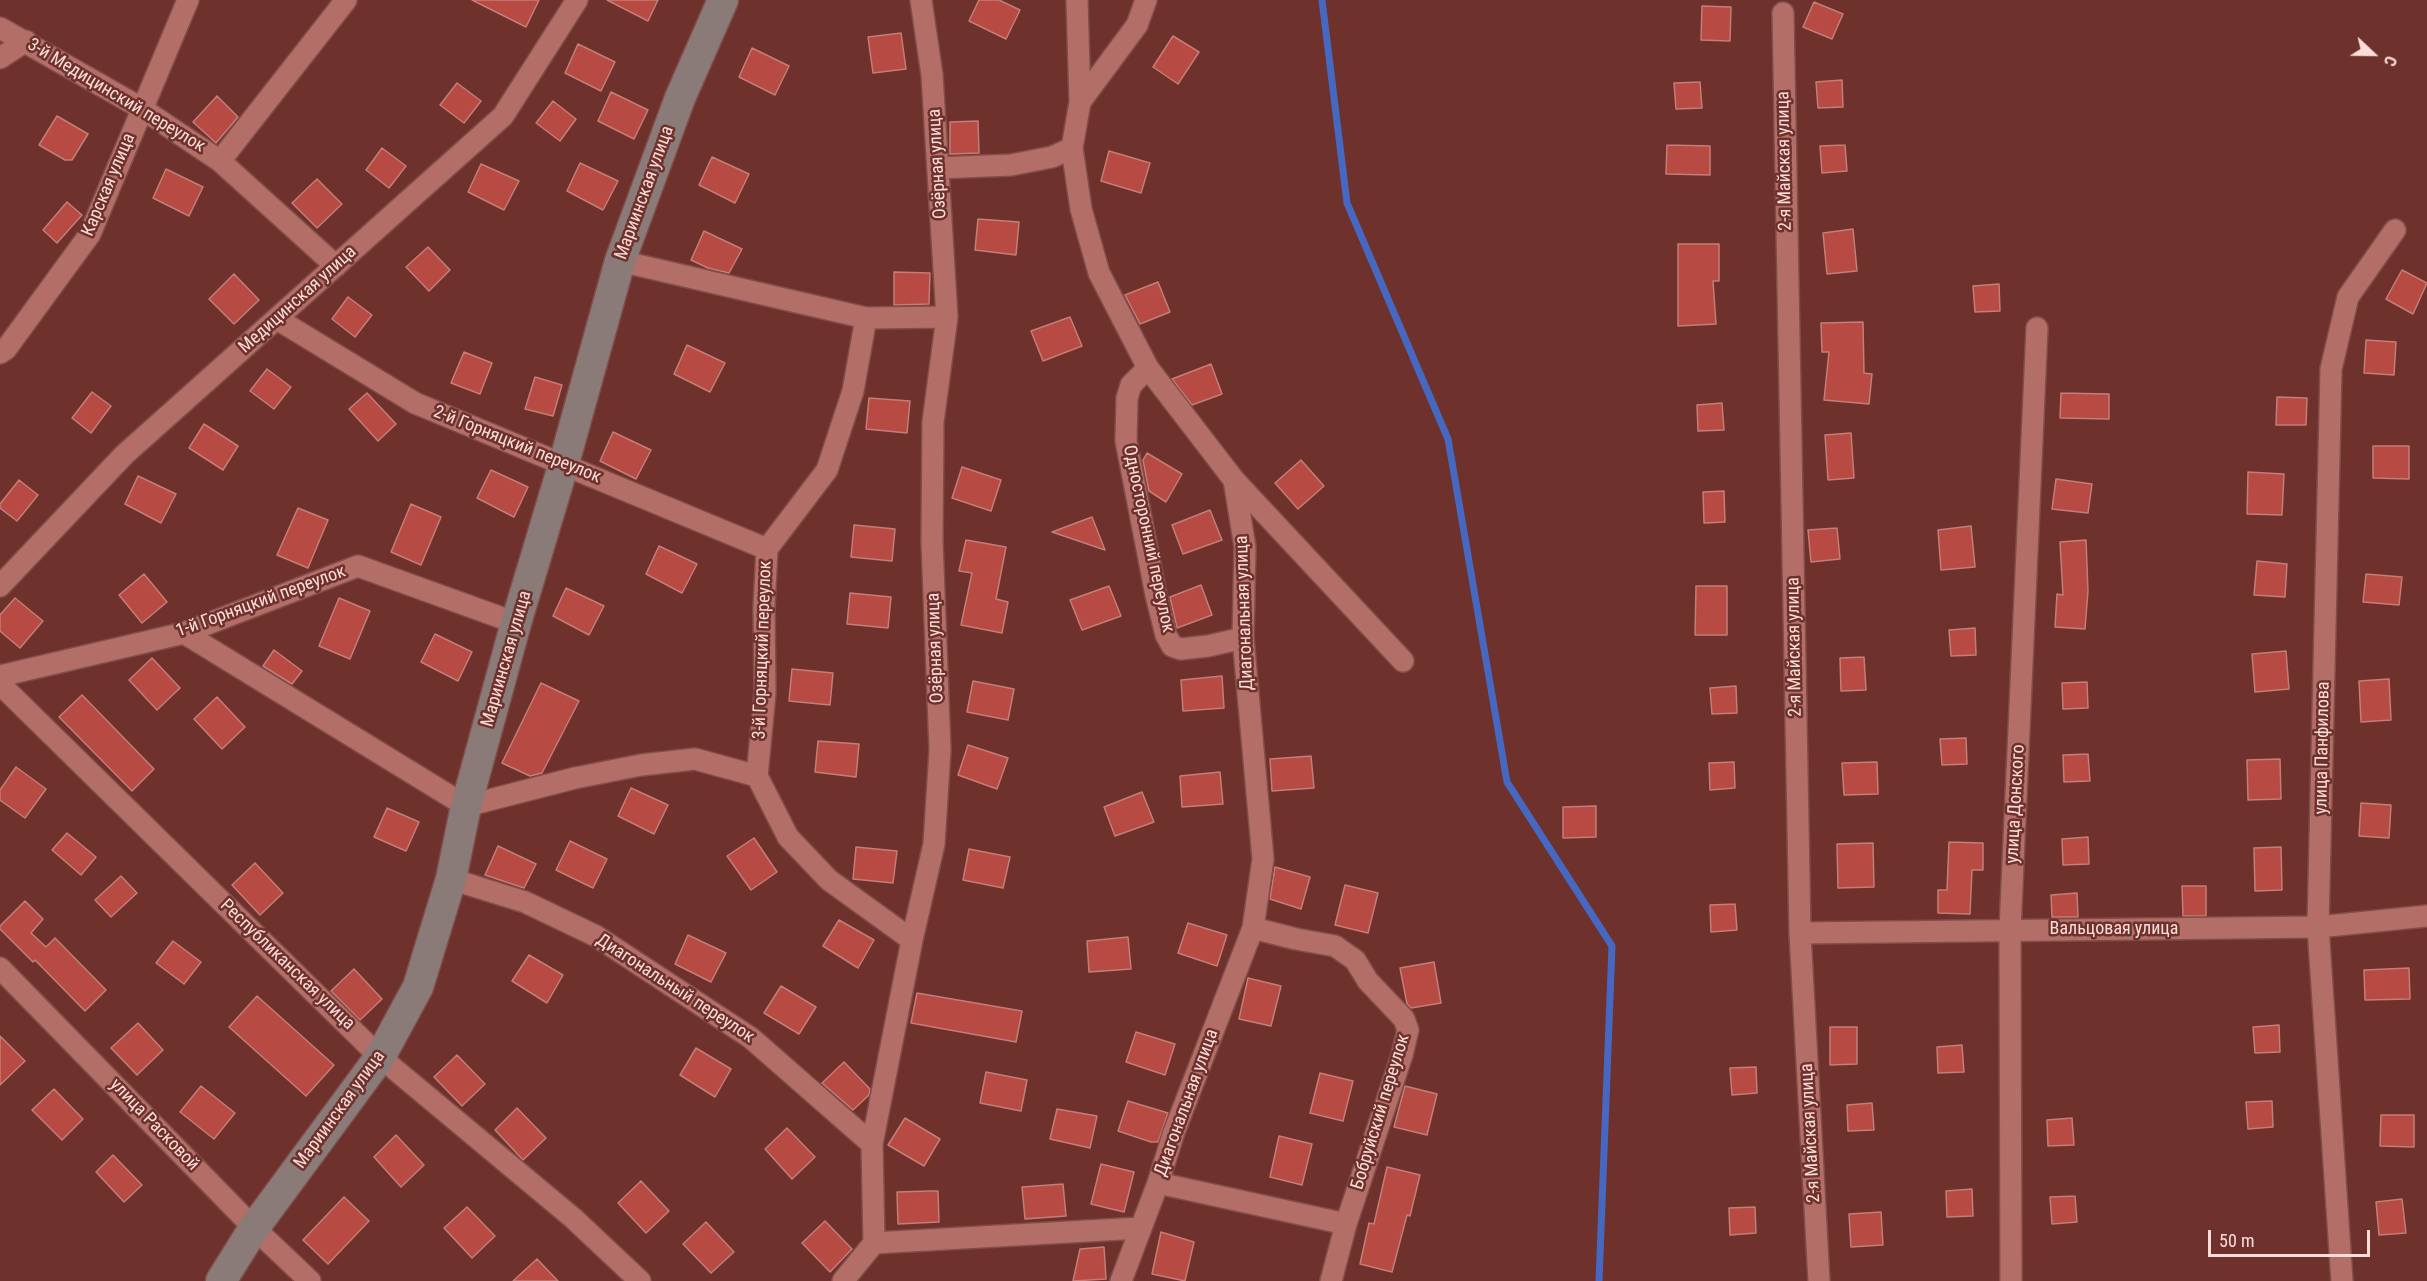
<!DOCTYPE html>
<html>
<head>
<meta charset="utf-8">
<style>
  body { margin:0 }
  #map { position:relative; width:2427px; height:1281px; overflow:hidden; background:#6e312c; font-family:"Roboto Condensed",sans-serif }
  canvas { display:block }
  .north { position:absolute; left:2343px; top:24px; width:60px; height:60px; -webkit-text-stroke:4px #6e312c; paint-order:stroke; rotate:112deg; font-size:16px; font-weight:700; line-height:24px; text-align:center; color:#fcddd9 }
  .north::after { content:''; display:block; margin:auto; width:21px; height:27px; background:#fcddd9; clip-path:polygon(50% 0,100% 100%,50% 72%,0 100%) }
  .scale { position:absolute; left:2208px; top:1230px; width:162px; height:27px; box-sizing:border-box; border:3px solid #fcddd9; border-top:0; padding-left:8px; font-size:18px; line-height:21px; white-space:nowrap; color:#fcddd9; -webkit-text-stroke:4px #6e312c; paint-order:stroke }
</style>
</head>
<body>
<div id="map">
<canvas width="2427" height="1281"></canvas>
<div class="north">С</div>
<div class="scale">50 m</div>
</div>
<script>
const c = document.querySelector('canvas').getContext('2d');
c.lineJoin = 'round';
const poly = rows => new Path2D(rows.map(r => 'M' + r).join(''));
function strokePath(path, color, width, dash) { c.strokeStyle = color; c.lineWidth = width; c.lineCap = dash ? 'butt' : 'round'; c.setLineDash(dash || []); c.stroke(path); }
function paint(path, color) { c.fillStyle = color; c.fill(path, 'evenodd'); }
function drawText(font, color, halo, rows, align = 'center') {
  c.font = font + ' "Roboto Condensed",sans-serif'; c.lineWidth = 5; c.setLineDash([]); c.textBaseline = 'middle'; c.strokeStyle = halo; c.fillStyle = color; for (const [text, x, y, turn = 0] of rows) {
    c.save(); c.translate(x, y); c.rotate((+turn || 0) * Math.PI / 180); c.textAlign = isNaN(turn) ? turn : align; if (halo) c.strokeText(text, 0, 0); c.fillText(text, 0, 0); c.restore();
  }
}
strokePath(poly([
  [1322,0,1347,203,1448,439,1507,782,1612,946,1599,1281]
]), '#4768c1', 7);
const building = poly([
  [472,0,539,0,526,27,472,0],
  [607,0,658,0,648,21,607,0],
  [979,0,999,0,1020,10,1006,39,969,21,979,0],
  [1814,2,1843,14,1832,39,1803,27,1814,2],
  [1702,6,1731,7,1730,41,1701,40,1702,6],
  [901,33,906,69,873,73,868,37,901,33],
  [1173,36,1199,52,1178,84,1153,67,1173,36],
  [578,44,615,62,601,91,565,73,578,44],
  [752,48,789,66,775,95,739,77,752,48],
  [1842,80,1843,107,1818,108,1816,82,1842,80],
  [1700,82,1702,108,1676,109,1674,83,1700,82],
  [457,83,481,101,464,123,440,105,457,83],
  [611,92,648,110,634,139,598,121,611,92],
  [217,96,238,117,216,143,193,122,217,96],
  [553,101,576,119,560,141,536,123,553,101],
  [57,116,88,134,72,160,65,160,39,145,57,116],
  [978,121,979,153,950,154,950,122,978,121],
  [1667,145,1710,146,1710,175,1666,174,1667,145],
  [1845,145,1847,171,1822,173,1820,146,1845,145],
  [382,148,406,166,389,188,366,170,382,148],
  [1109,151,1150,163,1141,193,1101,181,1109,151],
  [712,157,749,174,735,203,699,185,712,157],
  [580,163,618,181,603,210,567,191,580,163],
  [481,164,519,181,504,210,468,192,481,164],
  [166,169,203,187,189,216,153,198,166,169],
  [317,179,342,204,317,228,292,203,317,179],
  [67,202,82,215,57,243,43,230,67,202],
  [978,219,1019,222,1016,255,975,250,978,219],
  [1853,229,1857,271,1827,274,1823,233,1853,229],
  [704,231,742,249,729,273,708,268,691,260,704,231],
  [1678,244,1719,244,1719,281,1713,281,1716,324,1678,326,1678,244],
  [428,247,450,270,429,291,406,267,428,247],
  [2402,270,2427,283,2413,314,2386,299,2402,270],
  [894,272,930,273,929,304,894,305,894,272],
  [234,274,259,300,234,324,209,299,234,274],
  [1158,282,1170,312,1140,324,1125,295,1158,282],
  [1999,284,2000,311,1975,312,1973,286,1999,284],
  [348,297,372,315,355,337,332,319,348,297],
  [1070,317,1082,346,1043,361,1031,331,1070,317],
  [1863,322,1864,373,1872,374,1869,404,1824,400,1829,352,1822,352,1821,323,1863,322],
  [2366,340,2396,342,2394,375,2364,373,2366,340],
  [687,345,725,363,710,392,674,374,687,345],
  [464,352,492,363,480,394,451,383,464,352],
  [1211,364,1222,394,1192,405,1172,379,1211,364],
  [267,369,291,387,274,409,250,391,267,369],
  [535,377,562,385,553,416,525,409,535,377],
  [92,392,111,406,91,433,72,418,92,392],
  [367,393,396,424,378,441,349,409,367,393],
  [2061,393,2109,394,2109,419,2060,418,2061,393],
  [2277,397,2307,398,2306,425,2276,425,2277,397],
  [869,398,910,401,907,433,866,429,869,398],
  [1722,403,1724,430,1698,431,1697,405,1722,403],
  [204,424,238,446,223,470,189,448,204,424],
  [613,432,651,450,636,479,600,461,613,432],
  [1851,433,1854,478,1828,480,1825,435,1851,433],
  [2373,446,2409,446,2409,479,2373,478,2373,446],
  [1147,453,1182,474,1166,502,1149,491,1143,460,1147,453],
  [1301,460,1324,486,1298,509,1275,483,1301,460],
  [962,467,1001,480,991,511,952,498,962,467],
  [491,470,528,487,514,517,477,498,491,470],
  [2248,472,2284,474,2282,515,2247,514,2248,472],
  [138,476,176,494,161,523,125,504,138,476],
  [2056,479,2092,484,2088,513,2052,509,2056,479],
  [19,480,38,495,17,521,0,508,0,504,19,480],
  [1724,491,1725,522,1704,523,1703,492,1724,491],
  [411,504,441,517,421,565,391,552,411,504],
  [298,508,328,520,308,568,277,555,298,508],
  [1210,510,1222,540,1183,554,1172,525,1210,510],
  [1092,517,1105,550,1052,532,1092,517],
  [854,525,895,529,892,561,851,557,854,525],
  [1971,526,1975,567,1941,570,1938,530,1971,526],
  [1837,528,1840,559,1811,562,1808,530,1837,528],
  [966,540,1006,547,996,599,1008,602,1002,633,961,625,972,573,959,571,966,540],
  [2086,540,2088,591,2085,629,2055,627,2057,594,2063,595,2060,542,2086,540],
  [659,546,697,564,682,593,646,574,659,546],
  [2257,561,2287,564,2285,597,2254,595,2257,561],
  [144,574,167,602,142,623,119,595,144,574],
  [2366,574,2402,577,2399,605,2363,602,2366,574],
  [1201,585,1212,615,1177,628,1170,597,1201,585],
  [1109,586,1121,616,1082,630,1070,600,1109,586],
  [1696,586,1727,586,1727,635,1695,635,1696,586],
  [566,588,604,606,589,635,553,616,566,588],
  [850,593,891,597,888,628,847,624,850,593],
  [15,598,43,621,20,648,0,631,0,615,15,598],
  [339,598,370,611,350,659,319,646,339,598],
  [1975,628,1976,655,1951,656,1949,630,1975,628],
  [435,634,472,652,458,681,421,662,435,634],
  [274,650,302,671,292,684,263,666,274,650],
  [2286,651,2289,689,2255,692,2252,654,2286,651],
  [1864,657,1866,690,1841,691,1840,658,1864,657],
  [152,658,180,688,157,710,129,680,152,658],
  [792,669,833,673,830,705,789,701,792,669],
  [1222,676,1224,708,1183,711,1181,680,1222,676],
  [2389,679,2391,720,2361,722,2359,681,2389,679],
  [973,681,1014,689,1008,720,967,712,973,681],
  [2087,682,2088,708,2063,709,2062,683,2087,682],
  [541,683,579,701,542,773,530,776,502,763,541,683],
  [1736,686,1737,713,1712,714,1710,688,1736,686],
  [82,695,154,769,132,791,59,717,82,695],
  [217,697,245,727,222,749,194,719,217,697],
  [1966,738,1967,764,1942,765,1940,739,1966,738],
  [818,741,859,744,856,777,815,772,818,741],
  [968,745,1008,758,997,789,958,775,968,745],
  [2088,754,2090,781,2064,782,2063,755,2088,754],
  [1311,756,1314,788,1272,791,1270,759,1311,756],
  [2280,759,2281,799,2248,800,2247,760,2280,759],
  [1734,762,1735,788,1710,790,1709,763,1734,762],
  [1877,762,1878,794,1844,795,1842,763,1877,762],
  [16,767,46,789,25,818,0,800,0,790,16,767],
  [1220,772,1223,804,1182,807,1180,776,1220,772],
  [631,788,668,805,654,834,618,816,631,788],
  [1142,792,1154,822,1115,836,1104,807,1142,792],
  [2361,803,2391,805,2389,838,2359,836,2361,803],
  [1596,806,1596,837,1563,838,1563,807,1596,806],
  [387,808,419,822,406,851,374,837,387,808],
  [67,833,96,857,81,875,52,850,67,833],
  [2088,837,2089,864,2063,865,2062,839,2088,837],
  [754,838,777,872,751,890,727,856,754,838],
  [570,841,607,859,593,888,556,870,570,841],
  [1949,842,1983,843,1983,870,1972,870,1970,914,1938,913,1938,890,1947,890,1949,842],
  [1873,843,1874,887,1838,888,1837,844,1873,843],
  [498,846,536,864,524,888,485,875,498,846],
  [856,847,897,851,893,883,853,879,856,847],
  [2281,847,2282,890,2255,891,2254,848,2281,847],
  [969,849,1010,857,1003,888,963,880,969,849],
  [255,863,283,893,260,915,232,885,255,863],
  [1275,867,1310,877,1301,909,1270,899,1275,867],
  [121,876,137,893,111,917,95,900,121,876],
  [1345,885,1378,893,1368,933,1335,925,1345,885],
  [2182,886,2206,886,2206,916,2183,916,2182,886],
  [2077,893,2078,917,2052,917,2051,895,2077,893],
  [25,901,43,919,31,933,46,947,55,938,106,990,85,1011,35,960,33,962,0,929,0,926,25,901],
  [1735,904,1737,930,1711,932,1710,905,1735,904],
  [839,920,874,940,858,968,823,946,839,920],
  [1188,923,1227,935,1217,966,1178,953,1188,923],
  [688,935,726,953,711,982,675,964,688,935],
  [1128,937,1131,969,1089,972,1087,941,1128,937],
  [173,941,201,962,184,984,156,963,173,941],
  [529,955,563,975,547,1003,512,981,529,955],
  [1434,962,1441,1003,1411,1008,1407,1004,1400,968,1434,962],
  [2409,968,2410,999,2365,1000,2364,970,2409,968],
  [354,969,382,999,360,1020,331,991,354,969],
  [1248,978,1281,986,1271,1026,1239,1019,1248,978],
  [781,986,816,1007,799,1034,764,1013,781,986],
  [917,993,1022,1011,1016,1042,911,1023,917,993],
  [257,996,334,1065,306,1096,229,1027,257,996],
  [138,1023,163,1050,137,1075,111,1048,138,1023],
  [2279,1025,2280,1052,2255,1053,2253,1027,2279,1025],
  [1830,1027,1857,1027,1857,1064,1830,1065,1830,1027],
  [1136,1032,1175,1044,1165,1075,1126,1062,1136,1032],
  [0,1036,25,1061,0,1085,0,1036],
  [1962,1045,1964,1072,1938,1073,1937,1047,1962,1045],
  [696,1048,731,1069,715,1097,680,1075,696,1048],
  [457,1055,485,1084,462,1106,434,1077,457,1055],
  [844,1062,870,1089,869,1095,853,1110,822,1083,844,1062],
  [1756,1067,1757,1093,1732,1095,1730,1068,1756,1067],
  [986,1072,1027,1080,1021,1111,980,1103,986,1072],
  [1320,1073,1353,1081,1343,1121,1310,1113,1320,1073],
  [201,1086,235,1113,214,1139,180,1112,201,1086],
  [1405,1086,1437,1094,1427,1135,1394,1127,1405,1086],
  [54,1089,83,1119,62,1140,32,1110,54,1089],
  [1128,1101,1168,1113,1158,1142,1151,1142,1118,1131,1128,1101],
  [2272,1101,2273,1127,2248,1129,2246,1102,2272,1101],
  [1872,1103,1874,1130,1848,1131,1847,1105,1872,1103],
  [517,1108,546,1138,523,1160,495,1130,517,1108],
  [1057,1109,1097,1116,1090,1148,1050,1139,1057,1109],
  [2381,1115,2414,1115,2414,1147,2380,1146,2381,1115],
  [905,1118,940,1139,924,1166,888,1145,905,1118],
  [2072,1118,2074,1145,2048,1146,2047,1120,2072,1118],
  [787,1128,815,1157,792,1179,765,1149,787,1128],
  [396,1135,424,1165,401,1187,374,1157,396,1135],
  [1279,1136,1312,1144,1302,1185,1270,1177,1279,1136],
  [113,1155,142,1185,124,1202,96,1172,113,1155],
  [1101,1164,1134,1172,1124,1212,1091,1204,1101,1164],
  [1387,1167,1420,1175,1410,1216,1407,1215,1392,1272,1360,1264,1369,1223,1374,1224,1387,1167],
  [641,1181,669,1211,646,1233,618,1203,641,1181],
  [1063,1184,1066,1216,1025,1219,1022,1187,1063,1184],
  [1972,1189,1973,1216,1947,1217,1946,1191,1972,1189],
  [930,1191,938,1191,939,1222,898,1224,897,1192,930,1191],
  [2075,1196,2077,1222,2052,1224,2050,1197,2075,1196],
  [344,1197,369,1221,328,1264,303,1240,344,1197],
  [2402,1199,2406,1233,2379,1235,2376,1202,2402,1199],
  [467,1207,495,1236,472,1258,444,1228,467,1207],
  [1755,1207,1756,1233,1730,1235,1729,1208,1755,1207],
  [1881,1212,1883,1245,1851,1247,1849,1214,1881,1212],
  [825,1221,852,1249,830,1272,802,1243,825,1221],
  [706,1222,734,1252,711,1273,683,1244,706,1222],
  [1161,1232,1194,1242,1185,1281,1152,1274,1161,1232],
  [1104,1247,1106,1279,1073,1281,1080,1249,1104,1247],
  [537,1259,558,1281,513,1281,537,1259]
]);
paint(building, '#b74a43');
strokePath(building, '#c47e77', 1.5);
const minor = poly([
  [1077,0,1080,102,1072,148,1081,209,1099,273,1148,368,1234,480,1245,547,1243,638,1263,859,1253,928,1174,1132,1158,1183,1121,1281],
  [1783,13,1800,933,1819,1281],
  [0,28,141,108,220,161,336,266],
  [0,58,26,41],
  [1080,102,1137,25,1146,0],
  [220,161,346,0],
  [938,168,1011,165,1052,157,1072,148],
  [620,261,866,318,947,317],
  [866,318,853,391,827,470,767,549,764,607,765,693,757,776,788,837,829,880,912,940],
  [277,319,415,403,767,549],
  [0,353,6,349,90,234,188,0],
  [1148,368,1131,385,1127,398,1126,441,1156,595,1166,635,1172,646,1181,649,1208,646,1243,638],
  [1234,480,1403,661],
  [0,586,124,455,503,116,577,0],
  [184,633,466,806,575,778,641,765,695,759,757,776],
  [0,676,184,633,358,566,516,623],
  [0,684,380,1057,573,1218,640,1281],
  [451,879,525,902,596,936,751,1038,872,1144],
  [1253,928,1296,939,1335,946,1355,960,1368,981,1404,1019,1408,1030,1402,1055,1346,1224,1331,1281],
  [1800,933,2318,927,2427,916],
  [0,968,254,1228,310,1281],
  [1158,1183,1346,1224],
  [874,1243,1140,1228],
  [843,1281,874,1243,872,1144,912,940,934,844,940,750,932,541,933,422,947,317,932,75,921,0],
  [2011,1281,2010,930,2037,328],
  [2342,1281,2318,927,2331,369,2348,297,2395,230]
]);
const secondary = poly([
  [221,1281,254,1228,380,1057,418,987,451,879,466,806,516,623,564,463,620,261,680,98,723,0]
]);
strokePath(minor, '#804e4a', 24);
strokePath(secondary, '#804e4a', 33);
strokePath(minor, '#b26e67', 21);
strokePath(secondary, '#8a7a78', 30);
drawText('18px', '#fcddd9', '#6e312c', [
  ["3-й Медицинский переулок",116,96,31],
  ["2-я Майская улица",1785,161,-91],
  ["Озёрная улица",938,164,-93],
  ["Карская улица",109,185,-67],
  ["Мариинская улица",645,193,-70],
  ["Медицинская улица",298,300,-42],
  ["2-й Горняцкий переулок",517,445,22],
  ["Односторонний переулок",1148,539,78],
  ["1-й Горняцкий переулок",261,602,-20],
  ["Диагональная улица",1245,613,-92],
  ["2-я Майская улица",1795,647,-91],
  ["Озёрная улица",936,648,-92],
  ["3-й Горняцкий переулок",763,650,-88],
  ["Мариинская улица",507,659,-74],
  ["улица Панфилова",2323,748,-89],
  ["улица Донского",2016,804,-87],
  ["Вальцовая улица",2114,929],
  ["Республиканская улица",287,965,44],
  ["Диагональный переулок",675,989,33],
  ["Диагональная улица",1187,1103,-70],
  ["Мариинская улица",340,1110,-54],
  ["Бобруйский переулок",1381,1112,-73],
  ["улица Расковой",154,1125,46],
  ["2-я Майская улица",1811,1133,-93]
]);
</script>
</body>
</html>
